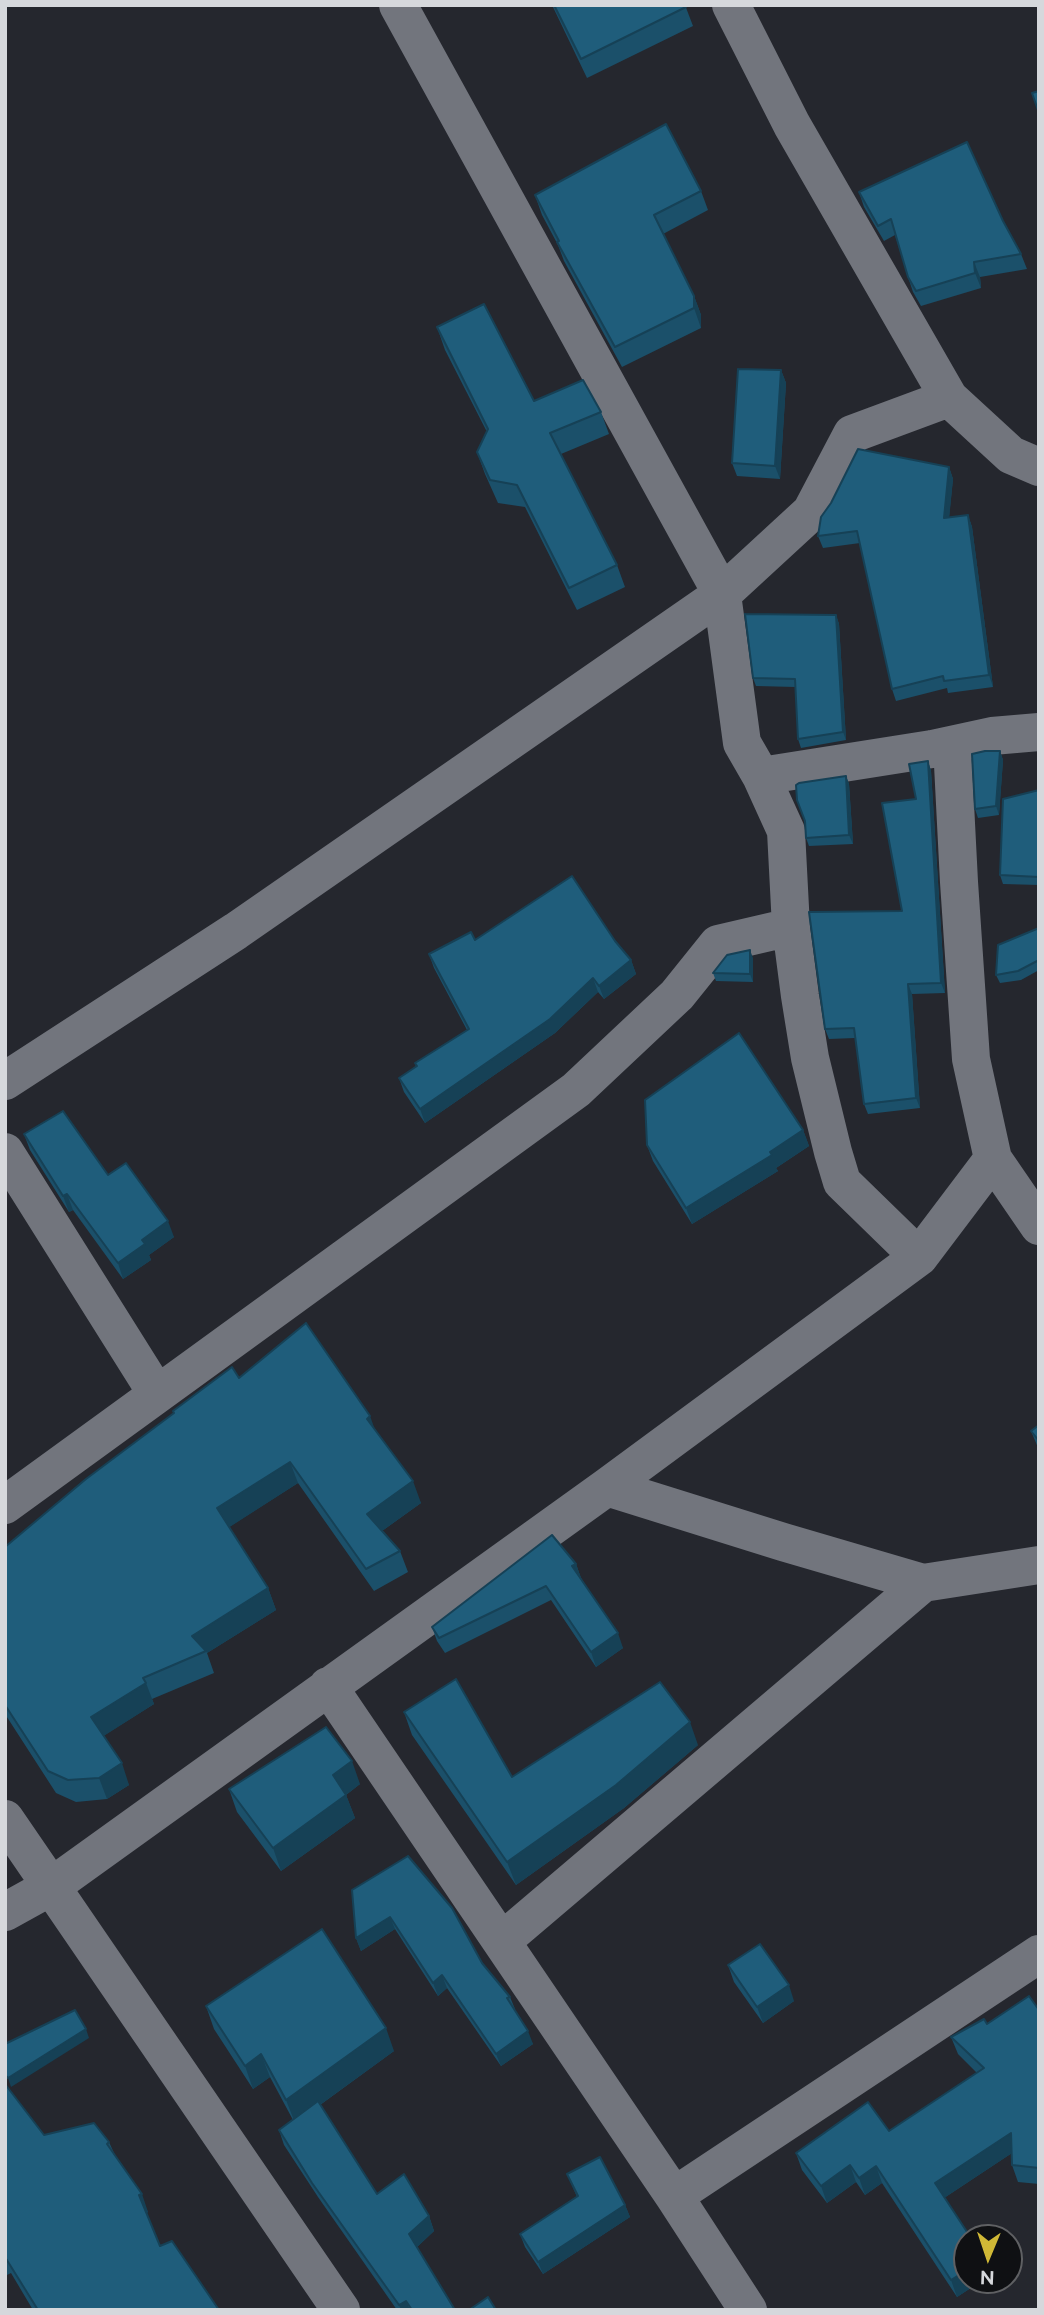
<!DOCTYPE html>
<html>
<head>
<meta charset="utf-8">
<style>
  body { margin:0 }
  #map { position:relative; width:1044px; height:2315px; overflow:hidden; background:#25272e; font-family:Raleway,sans-serif }
  canvas { display:block }
  .frame { position:absolute; inset:0; border:7px solid #d6d8dc; pointer-events:none }
  .north { position:absolute; left:953px; top:2224px; width:70px; height:70px; box-sizing:border-box; background:#0f1013; border:2px solid #5f6063; border-radius:50%; rotate:182deg; font-size:19px; font-weight:700; line-height:28px; text-align:center; color:#d6d8dc }
  .north::after { content:''; display:block; margin:auto; width:24px; height:32px; background:#d0b836; clip-path:polygon(50% 0,100% 100%,50% 72%,0 100%) }
</style>
</head>
<body>
<div id="map">
<canvas width="1044" height="2315"></canvas>
<div class="frame"></div>
<div class="north">N</div>
</div>
<script>
const c = document.querySelector('canvas').getContext('2d');
c.lineJoin = 'round';
const poly = rows => new Path2D(rows.map(r => 'M' + r).join(''));
function strokePath(path, color, width, dash) { c.strokeStyle = color; c.lineWidth = width; c.lineCap = dash ? 'butt' : 'round'; c.setLineDash(dash || []); c.stroke(path); }
function paint(path, color) { c.fillStyle = color; c.fill(path, 'evenodd'); }
strokePath(poly([
  [398,5,722,594,742,743,761,776,786,831,791,927,800,996,810,1058,833,1152,842,1182,919,1257],
  [731,5,792,125,949,398,1011,455,1039,467],
  [952,745,959,882,971,1059,993,1159,1039,1226],
  [761,776,932,749,992,736,1039,732],
  [5,1081,236,931,722,594,811,512,852,434,949,398],
  [5,1152,157,1394],
  [607,1487,783,1542,923,1583,1039,1565],
  [5,1505,576,1090,677,995,718,944,791,927],
  [328,1686,674,2196,748,2310],
  [5,1819,341,2310],
  [5,1912,52,1886,607,1487,919,1257,993,1159],
  [502,1941,923,1583],
  [674,2196,1039,1954]
]), '#72757d', 38);
paint(poly([
  [552,5,685,5,693,26,587,78],
  [701,191,708,210,663,234,694,296,701,315,701,328,622,367,564,261,558,245,542,215,535,195],
  [859,192,1021,254,1027,269,980,277,981,288,921,306,913,292,908,277,895,235,884,241,864,207],
  [437,327,534,401,601,412,609,434,561,454,617,565,625,587,577,610,525,507,498,503,485,474,477,452,487,432,445,350],
  [781,370,786,383,780,479,737,476,732,463],
  [949,467,953,479,949,517,968,515,972,527,993,687,948,693,947,688,896,701,892,689,860,543,823,548,818,536],
  [836,615,839,624,846,740,801,748,798,739,796,687,756,686,753,678],
  [1000,751,1003,760,999,815,978,818,975,809],
  [928,761,931,771,945,993,912,994,920,1108,868,1114,864,1104,855,1038,829,1039,825,1029,902,911,916,799],
  [846,776,849,784,853,844,809,846,806,838],
  [1039,790,1039,885,1003,884,1000,875],
  [1039,928,1039,970,1021,980,1000,983,996,975],
  [475,940,615,941,631,960,636,974,604,999,598,992,555,1033,425,1123,404,1092,399,1078,416,1067,415,1063,467,1030,434,968,429,954],
  [753,958,753,982,716,981,713,973],
  [803,1130,809,1146,776,1168,778,1171,692,1224,653,1161,647,1145],
  [24,1134,108,1175,174,1237,149,1255,151,1260,123,1279,73,1210,69,1212,30,1150],
  [239,1378,375,1429,421,1503,382,1531,400,1551,408,1572,374,1591,298,1483,229,1527,268,1588,276,1610,207,1653,214,1673,152,1699,154,1704,103,1736,129,1785,107,1799,76,1802,56,1793,5,1714,5,1547,174,1413,173,1411],
  [1039,1425,1039,1450,1031,1431],
  [576,1564,581,1578,623,1648,596,1667,551,1600,445,1653,437,1641,432,1627],
  [404,1712,512,1777,698,1745,624,1808,516,1885,412,1735],
  [360,1784,346,1795,355,1818,281,1871,237,1812,229,1789],
  [352,1890,482,1963,510,1997,515,2009,514,2010,533,2044,501,2066,447,1988,438,1996,395,1929,361,1951,356,1938],
  [728,1965,794,2001,763,2023,734,1982],
  [206,2006,394,2051,320,2105,377,2194,429,2216,434,2231,417,2247,455,2310,397,2310,318,2197,284,2145,279,2130,293,2120,270,2077,253,2089,214,2029],
  [1039,2010,1039,2184,1018,2182,1012,2165,1012,2153,944,2198,967,2280,983,2280,957,2297,882,2183,865,2195,856,2182,827,2203,802,2170,796,2153,889,2131,977,2073,958,2054,951,2037,987,2024],
  [5,2084,44,2135,109,2142,114,2153,148,2212,146,2213,160,2246,219,2310,33,2310,11,2273,5,2276],
  [567,2174,625,2205,630,2217,543,2274,525,2247,520,2234,577,2197]
]), '#1b506a');
paint(poly([
  [974,262,980,277,981,288,975,273],
  [694,296,701,315,701,328,694,308],
  [781,370,786,383,780,479,775,466],
  [949,467,953,479,948,530,944,518],
  [968,515,972,527,993,687,989,675],
  [836,615,839,624,846,740,843,732],
  [1000,751,1003,760,999,815,996,806],
  [928,761,931,771,945,993,941,983],
  [846,776,849,784,853,844,849,835],
  [750,950,753,958,753,982,750,974],
  [631,960,636,974,604,999,599,986],
  [593,978,598,992,555,1033,425,1123,420,1109],
  [908,984,912,994,920,1108,916,1098],
  [803,1130,809,1146,776,1168,778,1171,692,1224,686,1208],
  [67,1194,73,1210,69,1212,63,1196],
  [168,1221,174,1237,149,1255,151,1260,123,1279,118,1263,142,1240],
  [370,1416,378,1438,367,1419],
  [290,1462,298,1483,225,1530,217,1508],
  [413,1481,421,1503,375,1536,367,1514],
  [576,1564,581,1578,572,1566],
  [268,1588,276,1610,207,1653,206,1651,192,1636],
  [618,1633,623,1648,596,1667,591,1652],
  [146,1683,154,1704,99,1739,91,1717],
  [690,1722,698,1745,624,1808,516,1885,507,1862],
  [352,1761,360,1784,342,1798,333,1775],
  [122,1763,129,1785,107,1799,99,1778],
  [346,1795,355,1818,281,1871,273,1848],
  [390,1917,395,1929,361,1951,356,1938],
  [442,1975,447,1988,438,1996,433,1983],
  [789,1985,794,2001,763,2023,757,2007],
  [386,2028,394,2051,295,2123,286,2100],
  [86,2029,89,2038,11,2087,8,2078],
  [528,2031,533,2044,501,2066,496,2054],
  [261,2054,270,2077,253,2089,245,2066],
  [1011,2133,1018,2149,941,2200,935,2183],
  [850,2165,856,2182,827,2203,821,2186],
  [876,2166,882,2183,865,2195,859,2178],
  [142,2194,148,2212,146,2214,139,2195],
  [625,2205,630,2217,543,2274,538,2262],
  [429,2216,434,2231,415,2249,409,2234],
  [967,2270,967,2280,983,2280,957,2297,951,2280],
  [406,2301,410,2310,401,2310,399,2305]
]), '#164156');
const building = poly([
  [554,5,685,5,686,7,581,59,554,5],
  [1039,91,1039,113,1032,93,1039,91],
  [666,124,701,191,654,215,694,296,694,308,615,347,557,242,559,241,535,195,666,124],
  [967,142,1003,221,1021,254,974,262,975,273,916,291,908,277,891,219,878,226,859,192,967,142],
  [484,304,534,401,583,380,601,412,550,433,617,565,569,588,517,485,490,480,477,452,488,429,437,327,484,304],
  [738,369,781,370,775,466,732,463,738,369],
  [858,449,949,467,944,518,968,515,989,675,944,681,943,676,892,689,857,531,818,536,821,517,831,503,858,449],
  [745,614,836,615,843,732,798,739,795,679,753,678,745,614],
  [985,751,1000,751,996,806,975,809,972,754,985,751],
  [928,761,941,983,908,984,916,1098,864,1104,854,1028,825,1029,809,912,902,911,882,803,916,799,909,764,928,761],
  [846,776,849,835,806,838,805,821,797,800,796,785,799,783,846,776],
  [1039,790,1039,877,1000,875,1003,799,1039,790],
  [572,876,615,941,631,960,599,986,593,978,550,1019,420,1109,399,1078,417,1066,415,1063,469,1029,429,954,471,932,475,940,572,876],
  [1039,928,1039,960,1018,971,996,975,998,945,1039,928],
  [750,950,750,974,713,973,727,955,750,950],
  [739,1033,803,1130,770,1152,772,1155,686,1208,647,1145,645,1100,739,1033],
  [63,1111,108,1175,126,1163,168,1221,142,1240,145,1244,118,1263,67,1194,63,1196,24,1134,63,1111],
  [306,1323,370,1416,367,1419,413,1481,367,1514,400,1551,366,1569,290,1462,217,1508,268,1588,192,1636,206,1651,143,1678,146,1683,91,1717,122,1763,99,1778,68,1780,48,1771,5,1705,5,1547,86,1479,174,1413,173,1411,232,1367,239,1378,306,1323],
  [1039,1425,1039,1441,1031,1431,1039,1425],
  [552,1535,576,1564,572,1566,618,1633,591,1652,546,1586,439,1638,432,1627,552,1535],
  [456,1679,512,1777,660,1682,690,1722,616,1785,507,1862,404,1712,456,1679],
  [326,1727,352,1761,333,1775,346,1795,273,1848,229,1789,326,1727],
  [408,1856,452,1908,482,1963,510,1997,507,1998,528,2031,496,2054,442,1975,433,1983,390,1917,356,1938,352,1890,408,1856],
  [322,1929,386,2028,286,2100,261,2054,245,2066,206,2006,322,1929],
  [760,1944,789,1985,757,2007,728,1965,760,1944],
  [1029,1996,1039,2010,1039,2168,1012,2165,1011,2133,935,2183,971,2238,967,2238,967,2270,951,2280,876,2166,859,2178,850,2165,821,2186,796,2153,868,2102,889,2131,984,2068,951,2037,984,2019,987,2024,1029,1996],
  [75,2010,86,2029,8,2078,5,2075,5,2044,75,2010],
  [5,2084,44,2135,94,2123,109,2142,107,2144,142,2194,139,2195,160,2246,172,2241,219,2310,38,2310,5,2257,5,2084],
  [318,2101,377,2194,404,2174,429,2216,409,2234,455,2310,412,2310,406,2301,399,2305,312,2183,279,2130,318,2101],
  [600,2157,625,2205,538,2262,520,2234,578,2196,567,2174,600,2157],
  [488,2297,496,2310,469,2310,488,2297]
]);
paint(building, '#1f5d7b');
strokePath(building, '#164156', 2);
</script>
</body>
</html>
